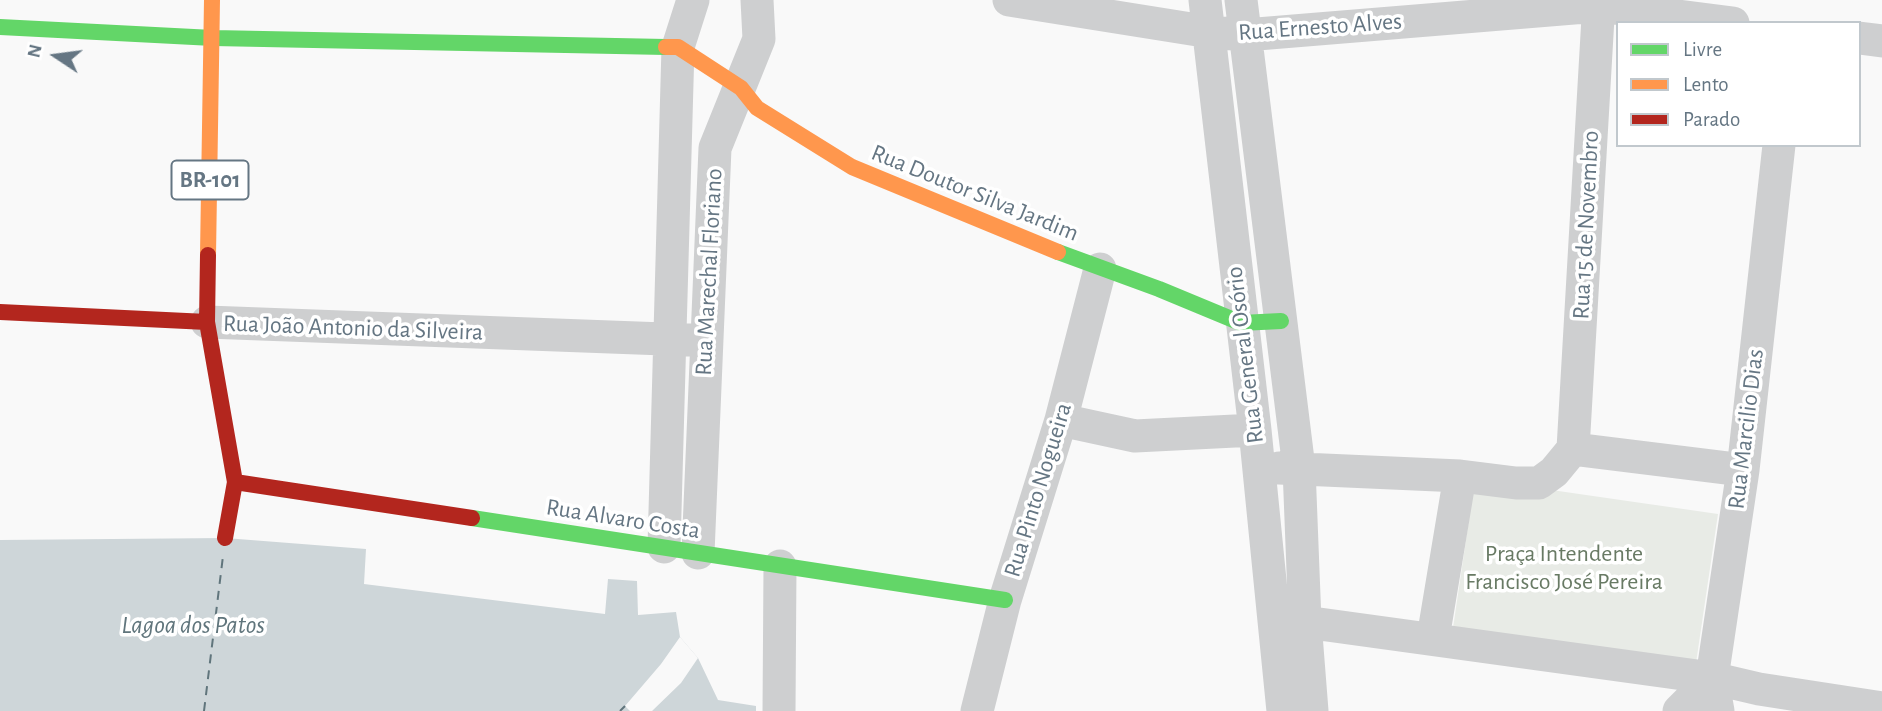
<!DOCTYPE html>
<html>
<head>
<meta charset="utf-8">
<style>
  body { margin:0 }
  #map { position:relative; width:1882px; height:711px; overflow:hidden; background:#f9f9f9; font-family:"Alegreya Sans",sans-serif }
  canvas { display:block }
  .legend { position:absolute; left:1616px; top:21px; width:245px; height:126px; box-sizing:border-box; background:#fff; border:2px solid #c1c8cd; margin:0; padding:9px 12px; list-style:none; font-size:21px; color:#657683 }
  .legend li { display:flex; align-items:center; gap:14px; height:35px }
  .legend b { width:35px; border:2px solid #c1c8cd }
  .north { position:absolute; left:21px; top:21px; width:70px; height:70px; -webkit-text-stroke:5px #fff; paint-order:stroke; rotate:283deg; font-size:19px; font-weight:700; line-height:28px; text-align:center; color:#657683 }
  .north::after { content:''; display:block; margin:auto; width:24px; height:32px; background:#657683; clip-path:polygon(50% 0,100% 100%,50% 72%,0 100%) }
</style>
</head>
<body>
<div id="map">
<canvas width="1882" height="711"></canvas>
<ul class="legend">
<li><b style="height:9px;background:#63d668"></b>Livre</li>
<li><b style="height:9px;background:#ff974d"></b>Lento</li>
<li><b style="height:9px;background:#b3261e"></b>Parado</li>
</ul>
<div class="north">N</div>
</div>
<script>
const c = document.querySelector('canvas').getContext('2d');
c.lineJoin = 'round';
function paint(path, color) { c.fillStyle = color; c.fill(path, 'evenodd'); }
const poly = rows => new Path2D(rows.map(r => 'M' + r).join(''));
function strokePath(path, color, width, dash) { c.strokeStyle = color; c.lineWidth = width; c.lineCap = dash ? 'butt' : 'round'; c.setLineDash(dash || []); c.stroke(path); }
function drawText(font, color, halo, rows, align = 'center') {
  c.font = font + ' "Alegreya Sans",sans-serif'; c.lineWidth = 7; c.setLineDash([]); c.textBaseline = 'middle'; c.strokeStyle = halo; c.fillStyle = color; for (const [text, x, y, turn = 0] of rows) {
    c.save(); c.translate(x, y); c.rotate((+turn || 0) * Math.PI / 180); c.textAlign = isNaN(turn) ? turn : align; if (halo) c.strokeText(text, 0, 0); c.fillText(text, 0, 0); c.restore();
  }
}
paint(poly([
  [1475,479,1718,514,1696,663,1453,628]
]), '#e8ebe6');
paint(poly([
  [225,538,366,549,364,584,605,614,608,579,637,581,638,615,676,612,680,637,698,658,718,700,756,706,756,711,0,711,0,540]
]), '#ced6d9');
paint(poly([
  [680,637,698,658,681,683,652,711,630,711,625,706,661,664]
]), '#f9f9f9');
strokePath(poly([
  [204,711,223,556],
  [620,711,625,706]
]), '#60757c', 2, [9, 7]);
strokePath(poly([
  [1009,0,1210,32,1245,35,1598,6,1733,23],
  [1205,0,1255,430,1283,711],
  [1241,0,1299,468,1305,622,1312,711],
  [1859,38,1882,41],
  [207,322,691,340],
  [1061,420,1135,436,1255,430],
  [1573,449,1599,0],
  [1573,449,1743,470],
  [1279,468,1460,476,1516,483,1539,483,1554,472,1573,449],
  [664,547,678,47,693,0],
  [698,553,715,148,759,39,757,0],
  [1305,622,1712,678,1759,689,1882,708],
  [1433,638,1460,476],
  [779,711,780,566],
  [977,711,1005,600,1061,420,1100,269],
  [1679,711,1712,678],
  [1718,711,1712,678,1743,470,1779,145]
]), '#cecfd0', 33);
strokePath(poly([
  [0,27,213,38,666,47],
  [1058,252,1159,289,1241,323,1281,321],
  [472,518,1005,600]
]), '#63d668', 16);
strokePath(poly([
  [666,47,678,47,741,88,757,108,852,167,1058,252],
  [208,255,212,0]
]), '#ff974d', 16);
strokePath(poly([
  [208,255,207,322,235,482,225,538],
  [0,312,207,322],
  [235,482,472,518]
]), '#b3261e', 16);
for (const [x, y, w] of [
  [210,180,77]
]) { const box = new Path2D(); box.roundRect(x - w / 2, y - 19.5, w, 39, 5); c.fillStyle = '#fff'; c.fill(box); strokePath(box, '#657683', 2); }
drawText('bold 23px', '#657683', null, [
  ["BR-101",210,180]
]);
drawText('24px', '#657683', '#fff', [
  ["Rua Ernesto Alves",1320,27,-4],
  ["Rua Doutor Silva Jardim",975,193,22],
  ["Rua 15 de Novembro",1586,225,-87],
  ["Rua Marechal Floriano",709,272,-87],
  ["Rua João Antonio da Silveira",353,328,2],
  ["Rua General Osório",1245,355,-97],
  ["Rua Marcilio Dias",1746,429,-83],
  ["Rua Pinto Nogueira",1038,490,-73],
  ["Rua Alvaro Costa",623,519,9]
]);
drawText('24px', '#687a64', '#fff', [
  ["Praça Intendente",1564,554],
  ["Francisco José Pereira",1564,582]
]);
drawText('italic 26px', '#60757c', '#fff', [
  ["Lagoa dos Patos",193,625]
]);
</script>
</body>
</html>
